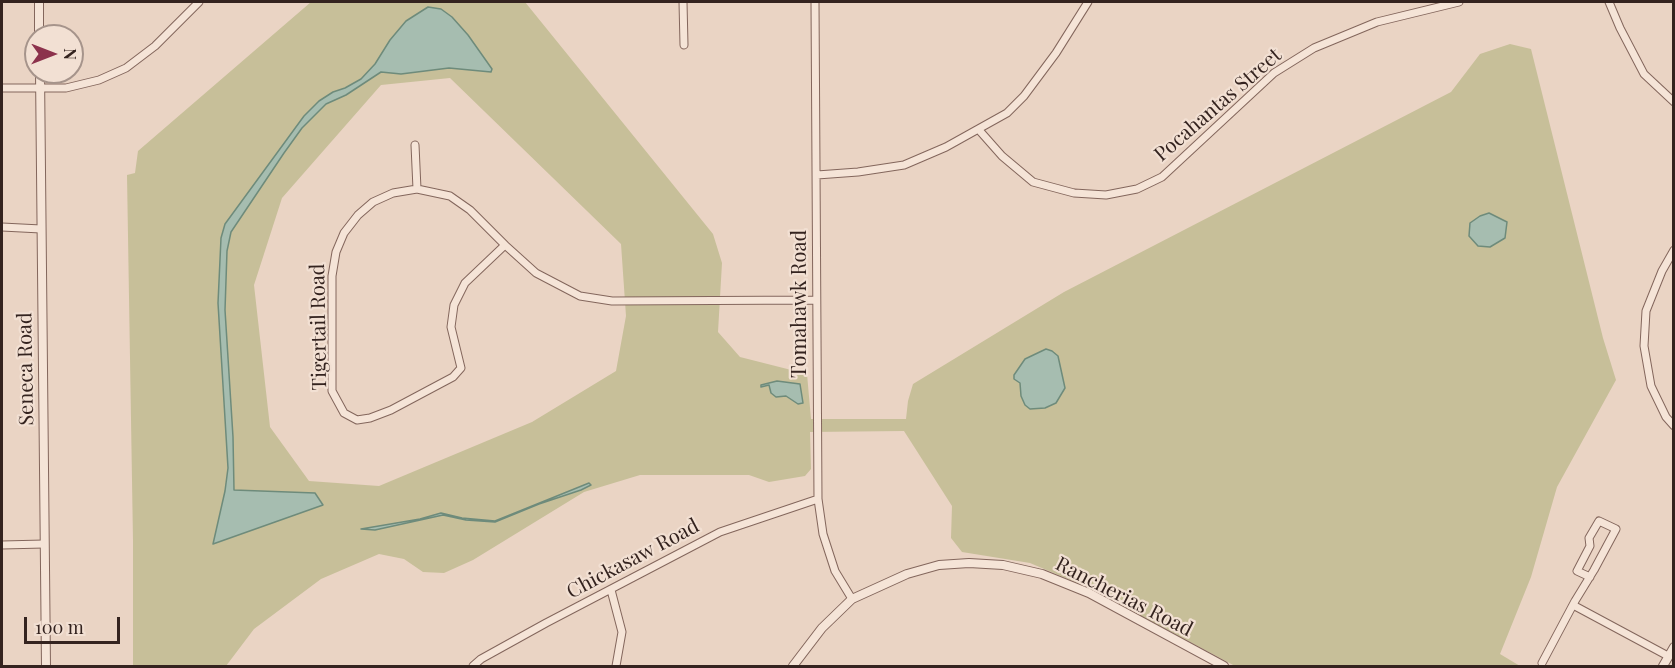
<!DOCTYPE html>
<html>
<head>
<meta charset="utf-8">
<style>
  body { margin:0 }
  #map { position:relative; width:1675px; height:668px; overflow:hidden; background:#ead4c4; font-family:"Playfair Display",serif }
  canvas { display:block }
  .frame { position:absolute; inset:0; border:3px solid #34231f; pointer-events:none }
  .north { position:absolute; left:24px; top:24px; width:60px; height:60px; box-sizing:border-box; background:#f2e0d3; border:2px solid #a6948b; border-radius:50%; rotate:90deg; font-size:16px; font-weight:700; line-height:24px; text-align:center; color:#34231f }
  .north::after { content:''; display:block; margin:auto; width:21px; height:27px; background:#8c324c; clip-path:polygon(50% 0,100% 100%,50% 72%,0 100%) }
  .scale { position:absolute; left:24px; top:617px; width:96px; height:27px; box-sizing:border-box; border:3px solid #34231f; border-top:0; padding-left:8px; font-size:18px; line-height:21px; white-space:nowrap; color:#34231f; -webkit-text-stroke:4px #f2e0d3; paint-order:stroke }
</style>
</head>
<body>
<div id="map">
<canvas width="1675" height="668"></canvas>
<div class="frame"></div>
<div class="north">N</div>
<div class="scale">100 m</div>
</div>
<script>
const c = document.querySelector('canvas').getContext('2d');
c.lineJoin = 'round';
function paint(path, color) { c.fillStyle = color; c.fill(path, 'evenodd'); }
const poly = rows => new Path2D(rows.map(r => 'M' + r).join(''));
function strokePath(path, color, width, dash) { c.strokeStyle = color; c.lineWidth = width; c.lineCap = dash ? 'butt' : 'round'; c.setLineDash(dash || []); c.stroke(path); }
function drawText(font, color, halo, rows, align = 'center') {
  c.font = font + ' "Playfair Display",serif'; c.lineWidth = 4.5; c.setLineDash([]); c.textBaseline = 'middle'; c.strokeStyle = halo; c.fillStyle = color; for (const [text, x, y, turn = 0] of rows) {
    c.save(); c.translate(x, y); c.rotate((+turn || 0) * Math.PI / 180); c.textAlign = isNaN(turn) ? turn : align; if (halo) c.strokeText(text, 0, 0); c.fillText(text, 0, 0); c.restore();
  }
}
paint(poly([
  [311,2,525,2,713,234,722,263,718,332,740,357,807,374,811,419,906,419,908,401,913,384,1064,292,1451,92,1480,54,1510,44,1531,49,1603,338,1616,380,1557,487,1531,577,1500,654,1520,666,1235,666,1087,587,1030,563,962,552,951,538,952,506,904,431,810,432,811,469,805,476,769,482,749,475,640,475,584,492,473,560,444,573,423,572,404,559,379,554,321,579,254,629,226,666,133,666,133,541,127,175,135,173,138,151],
  [450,78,621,244,626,316,616,371,532,422,379,486,309,481,270,427,254,285,282,198,381,85]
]), '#c7bf99');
const water = poly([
  [428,7,441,9,452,17,468,35,492,69,491,72,449,68,401,74,381,72,346,95,326,104,302,128,284,153,231,232,227,251,225,310,233,437,234,490,315,493,323,505,213,544,225,491,228,468,218,303,221,238,225,224,304,116,319,101,333,92,345,88,361,79,375,64,390,40,406,21,428,7],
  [1489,213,1507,222,1505,238,1490,247,1478,246,1469,236,1470,223,1480,216,1489,213],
  [1046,349,1052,351,1058,356,1065,388,1056,403,1045,408,1030,409,1025,405,1021,396,1020,383,1014,379,1014,375,1025,359,1046,349],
  [777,381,800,384,803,403,798,404,786,396,776,397,771,393,769,385,761,387,761,385,777,381],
  [589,483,591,485,581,490,539,504,495,522,466,520,443,515,375,530,361,529,420,519,441,513,462,518,495,521,589,483]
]);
paint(water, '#a6bdb0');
strokePath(water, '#6e8b7b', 1.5);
const minor = poly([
  [683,2,684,45],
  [815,2,818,499,823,534,835,571,852,599],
  [1609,2,1620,28,1644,74,1674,102],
  [2,88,66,88,99,80,126,68,155,46,199,2],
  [979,130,1002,156,1033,182,1074,193,1106,195,1137,189,1162,177,1274,73,1314,48,1377,22,1459,2],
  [415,145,417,189],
  [817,175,858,172,904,165,946,147,1007,113,1024,96,1056,53,1088,2],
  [417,189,450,196,470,210,505,245,465,283,454,305,451,327,461,368,453,377,391,410,370,418,357,420,344,413,332,391,332,276,336,252,344,233,358,215,373,202,393,193,417,189],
  [2,227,41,229],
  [505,245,536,273,580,296,612,301,816,300],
  [1674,250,1662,271,1646,311,1644,346,1651,386,1666,417,1674,426],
  [2,545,44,544],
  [611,590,622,632,616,666],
  [1573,605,1668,656],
  [1542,663,1575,601,1594,570,1616,529,1599,521,1589,538,1590,546,1577,571,1590,577],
  [473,666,481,659,546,623,720,532,818,499]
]);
const tertiary = poly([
  [39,2,39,36],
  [40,72,46,666],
  [793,666,822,628,852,599,907,574,939,565,969,563,1003,565,1042,574,1089,593,1224,666],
  [1663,666,1674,647]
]);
strokePath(minor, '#83665c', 9);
strokePath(tertiary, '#83665c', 10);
strokePath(minor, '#f5e4d7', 7);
strokePath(tertiary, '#f5e4d7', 8);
drawText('20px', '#34231f', '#f2e0d3', [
  ["Pocahantas Street",1218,105,-41],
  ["Tomahawk Road",800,304,-90],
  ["Tigertail Road",319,327,-91],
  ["Seneca Road",26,369,-91],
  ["Chickasaw Road",633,559,-28],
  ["Rancherias Road",1124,597,27]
]);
</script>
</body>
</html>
